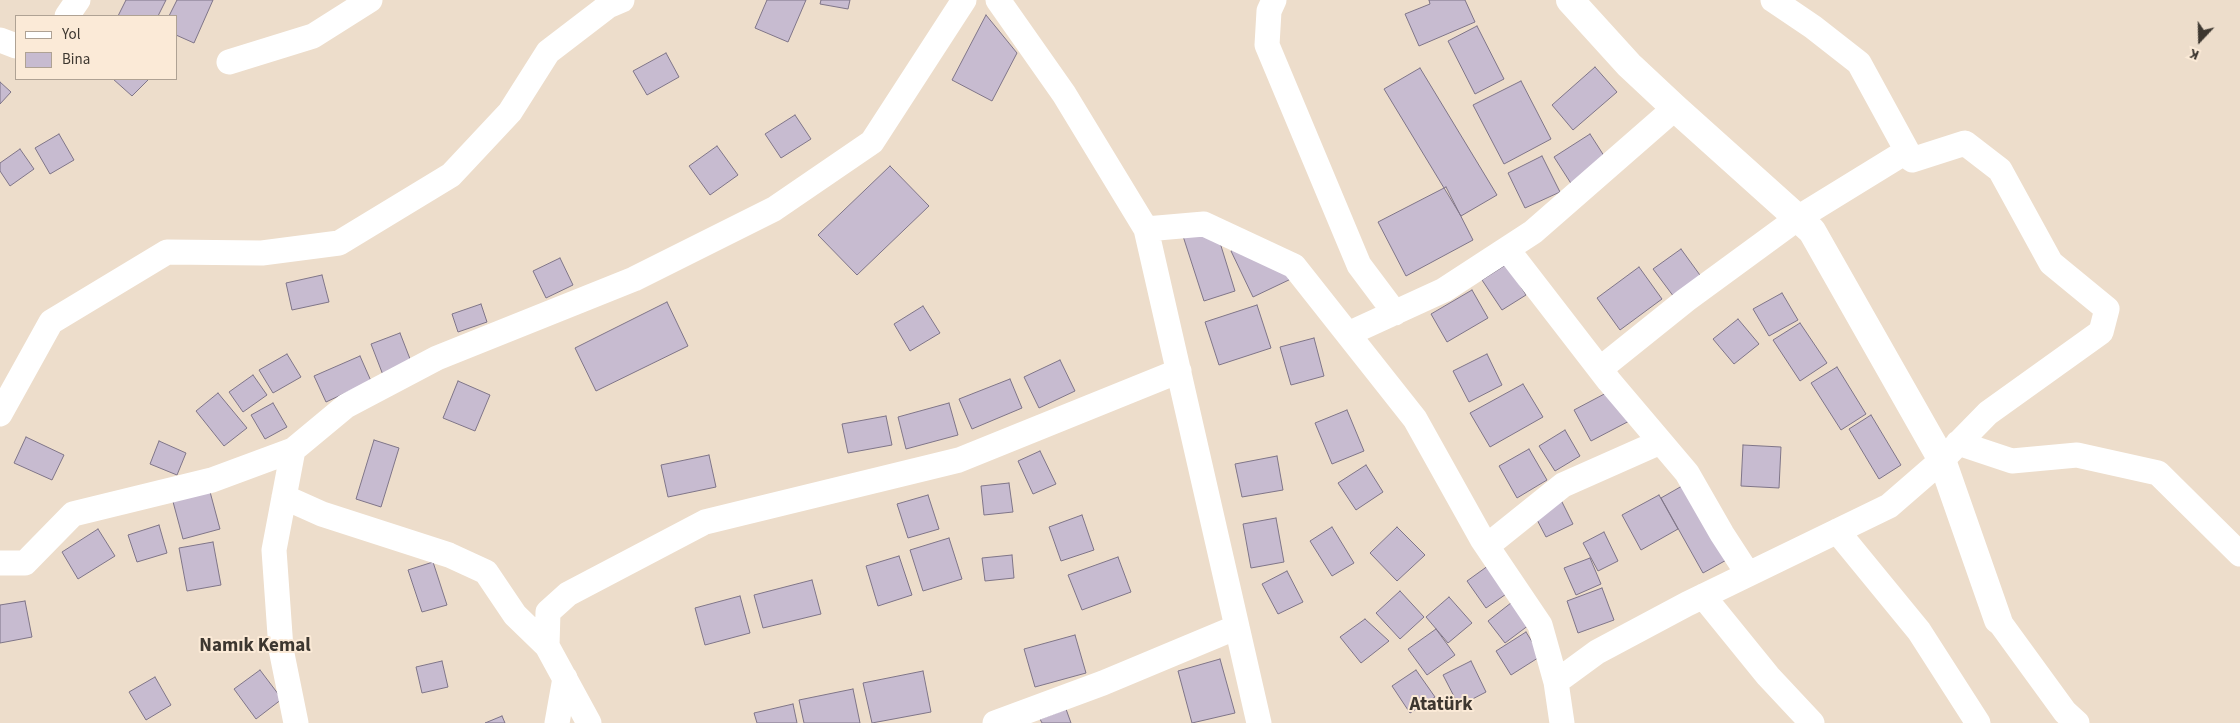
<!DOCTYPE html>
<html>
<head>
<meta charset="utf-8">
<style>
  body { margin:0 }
  #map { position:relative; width:2240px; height:723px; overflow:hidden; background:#edddcb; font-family:"Source Sans 3",sans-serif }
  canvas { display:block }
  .legend { position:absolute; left:15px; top:15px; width:162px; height:65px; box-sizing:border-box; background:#fbead7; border:1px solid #afa294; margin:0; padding:6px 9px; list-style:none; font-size:15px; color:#3d3730 }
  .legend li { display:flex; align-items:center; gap:10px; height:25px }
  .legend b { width:25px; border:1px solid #afa294 }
  .north { position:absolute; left:2175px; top:15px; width:50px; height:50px; -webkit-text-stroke:4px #fbead7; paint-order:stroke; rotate:201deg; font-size:14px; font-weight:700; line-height:20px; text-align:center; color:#3d3730 }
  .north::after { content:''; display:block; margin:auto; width:18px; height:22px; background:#3d3730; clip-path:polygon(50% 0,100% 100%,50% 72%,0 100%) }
</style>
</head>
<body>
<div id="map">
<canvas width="2240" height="723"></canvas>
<ul class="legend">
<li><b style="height:6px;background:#fff"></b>Yol</li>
<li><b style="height:14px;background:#c7bbd0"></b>Bina</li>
</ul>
<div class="north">K</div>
</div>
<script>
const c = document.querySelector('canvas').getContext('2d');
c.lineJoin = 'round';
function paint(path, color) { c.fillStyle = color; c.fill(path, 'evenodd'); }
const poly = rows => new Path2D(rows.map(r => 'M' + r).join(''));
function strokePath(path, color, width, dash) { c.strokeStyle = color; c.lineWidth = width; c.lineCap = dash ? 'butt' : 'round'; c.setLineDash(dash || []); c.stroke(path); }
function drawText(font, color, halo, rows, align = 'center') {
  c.font = font + ' "Source Sans 3",sans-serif'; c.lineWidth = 4; c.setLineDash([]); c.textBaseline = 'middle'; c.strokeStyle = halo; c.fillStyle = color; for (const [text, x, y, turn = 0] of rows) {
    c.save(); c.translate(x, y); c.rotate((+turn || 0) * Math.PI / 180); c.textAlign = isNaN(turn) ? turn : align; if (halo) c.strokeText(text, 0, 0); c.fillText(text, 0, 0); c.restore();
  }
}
const building = poly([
  [126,0,166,0,158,16,118,16,126,0],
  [177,0,213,0,194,43,176,35,176,16,169,16,177,0],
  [767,0,806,0,788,42,755,28,767,0],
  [821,0,850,0,848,9,820,4,821,0],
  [1429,0,1465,0,1475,22,1419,46,1405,14,1430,4,1429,0],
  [986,15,1017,53,992,101,952,80,986,15],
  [1477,26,1504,79,1475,94,1448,41,1477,26],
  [666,53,679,77,647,95,633,71,666,53],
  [1595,67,1617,92,1573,130,1552,105,1595,67],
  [1420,68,1497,195,1461,216,1384,89,1420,68],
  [113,79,149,79,132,96,113,79],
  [1521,81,1551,139,1504,164,1473,105,1521,81],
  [0,82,11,92,0,104,0,82],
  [795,115,811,139,781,158,765,134,795,115],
  [59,134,74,160,50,174,35,148,59,134],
  [1590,134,1608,162,1572,185,1554,157,1590,134],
  [717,146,738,175,710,195,689,166,717,146],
  [20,149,34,169,10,186,0,171,0,163,20,149],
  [1542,156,1560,192,1525,208,1508,173,1542,156],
  [890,166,929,206,857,275,818,235,890,166],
  [1446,187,1473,240,1406,276,1378,222,1446,187],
  [1182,233,1217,233,1235,291,1204,301,1182,233],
  [1242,246,1293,278,1253,297,1231,251,1242,246],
  [1681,249,1705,282,1677,301,1653,269,1681,249],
  [560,258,573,285,546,298,533,271,560,258],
  [1507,264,1526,295,1502,310,1482,280,1507,264],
  [1639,267,1662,299,1620,330,1597,298,1639,267],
  [322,275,329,302,292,310,286,283,322,275],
  [1472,290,1488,318,1447,342,1431,314,1472,290],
  [1782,293,1798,320,1769,336,1753,309,1782,293],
  [667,302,688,346,596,391,575,348,667,302],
  [481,304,487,322,458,332,452,314,481,304],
  [1257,305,1271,348,1219,365,1205,322,1257,305],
  [923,306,940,333,910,351,894,324,923,306],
  [1738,319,1759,344,1734,364,1713,339,1738,319],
  [1800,323,1827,363,1800,381,1773,340,1800,323],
  [400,333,412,364,383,375,371,344,400,333],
  [1314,338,1324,376,1291,385,1280,347,1314,338],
  [287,354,301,377,273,393,259,370,287,354],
  [1487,354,1502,385,1469,402,1453,371,1487,354],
  [360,356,371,381,326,402,314,376,360,356],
  [1060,360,1075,391,1039,408,1024,377,1060,360],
  [1837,367,1866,414,1841,430,1811,383,1837,367],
  [253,375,267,395,243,412,229,392,253,375],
  [1010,379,1022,408,972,429,959,399,1010,379],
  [458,381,490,395,475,431,443,418,458,381],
  [1523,384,1543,417,1490,447,1470,413,1523,384],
  [1610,391,1635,418,1591,441,1574,410,1610,391],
  [218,393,247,428,224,446,196,411,218,393],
  [273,403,287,427,265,439,251,415,273,403],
  [949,403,958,435,906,449,898,417,949,403],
  [1347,410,1364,451,1332,464,1315,423,1347,410],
  [1871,415,1901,465,1879,479,1849,429,1871,415],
  [886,416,892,445,848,453,842,424,886,416],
  [1565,430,1580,456,1555,471,1539,446,1565,430],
  [26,437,64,455,52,480,14,463,26,437],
  [374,440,399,448,381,507,356,499,374,440],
  [159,441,186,453,177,475,150,464,159,441],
  [1743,445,1781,447,1779,488,1741,486,1743,445],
  [1529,449,1547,480,1517,498,1499,466,1529,449],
  [1040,451,1056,484,1033,494,1018,461,1040,451],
  [709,455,716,487,668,497,661,465,709,455],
  [1277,456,1283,490,1242,497,1235,464,1277,456],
  [1366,465,1383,492,1356,510,1338,483,1366,465],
  [1696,478,1739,553,1703,573,1661,498,1696,478],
  [1009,483,1013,512,984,515,981,486,1009,483],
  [209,488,220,529,183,539,172,498,209,488],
  [1558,494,1573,524,1546,537,1534,514,1558,494],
  [928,495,939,529,908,538,897,504,928,495],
  [1659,495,1678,529,1641,550,1622,515,1659,495],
  [1082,515,1094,550,1061,561,1049,527,1082,515],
  [1276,518,1284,562,1251,568,1243,524,1276,518],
  [159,525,167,553,137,562,128,535,159,525],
  [1332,527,1354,563,1332,576,1310,541,1332,527],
  [1397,527,1425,555,1397,581,1370,553,1397,527],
  [98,529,115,556,78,579,62,552,98,529],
  [1604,532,1618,561,1598,571,1583,543,1604,532],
  [949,538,962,579,923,591,910,550,949,538],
  [213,542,221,585,187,591,179,548,213,542],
  [1012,555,1014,578,985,581,982,558,1012,555],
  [899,556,912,595,878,606,866,566,899,556],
  [1118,557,1131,592,1082,610,1068,575,1118,557],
  [1590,558,1601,584,1576,595,1564,568,1590,558],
  [433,562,447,605,422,612,408,570,433,562],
  [1492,563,1512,590,1486,608,1467,581,1492,563],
  [1287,571,1303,602,1278,614,1262,584,1287,571],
  [812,580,821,614,763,628,754,595,812,580],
  [1602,588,1614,620,1578,633,1567,601,1602,588],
  [1400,591,1424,617,1400,639,1376,613,1400,591],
  [740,596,750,633,705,645,695,608,740,596],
  [1449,597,1472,623,1448,643,1426,617,1449,597],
  [1516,599,1533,622,1505,643,1488,621,1516,599],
  [25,601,32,637,0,643,0,605,25,601],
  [1365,619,1389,641,1361,663,1340,637,1365,619],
  [1436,629,1455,655,1427,675,1408,649,1436,629],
  [1526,632,1541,656,1511,675,1496,651,1526,632],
  [1075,635,1086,673,1035,687,1024,649,1075,635],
  [1220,659,1235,713,1192,723,1178,671,1220,659],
  [442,661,448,687,422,693,416,667,442,661],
  [1471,661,1486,692,1459,706,1443,675,1471,661],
  [260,670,282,699,256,719,234,689,260,670],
  [1416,670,1435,697,1410,713,1392,686,1416,670],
  [923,671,931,712,872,723,863,683,923,671],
  [155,677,171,705,146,720,129,692,155,677],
  [853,689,860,723,804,723,799,700,853,689],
  [793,704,797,723,757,723,754,713,793,704],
  [1066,709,1071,723,1042,723,1040,719,1066,709],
  [502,716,505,723,485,723,502,716]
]);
paint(building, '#c7bbd0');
strokePath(building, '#7f7588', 1);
strokePath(poly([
  [998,0,1064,94,1146,229,1259,723],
  [1274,0,1269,11,1267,45,1359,265,1395,313],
  [67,16,78,0],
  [0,40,16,46],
  [229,62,313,36,370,0],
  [1146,229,1204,224,1294,266,1415,419,1482,539,1540,625,1556,682,1562,723],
  [1507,249,1609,381,1687,473,1722,534,1748,574],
  [1348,334,1444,290,1533,232,1675,108],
  [1600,369,1686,300,1798,218,1907,151],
  [0,414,51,322,167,252,262,253,339,243,451,175,510,112,548,52,608,6,622,0],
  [1958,443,2012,461,2077,455,2158,473,2240,554],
  [284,497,322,514,449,555,486,572,515,615,547,646],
  [1837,531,1919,631,1978,723],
  [1487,546,1563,485,1660,442],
  [0,563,25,563,73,514,212,480,293,450],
  [1703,596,1768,676,1812,723],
  [1998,620,2065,712,2077,723],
  [1556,682,1597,652,1687,604,1889,506,1942,460,1988,413,2101,332,2107,309,2051,263,2000,170,1965,143,1912,160,1859,63,1813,27,1773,0],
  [296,723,281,649,274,550,293,450,346,406,437,358,634,279,774,209,872,142,964,0],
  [557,723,565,678],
  [589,723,547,646,548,612,568,594,705,522,959,460,1179,371],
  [995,723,1103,683,1237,627]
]), '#fff', 25);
strokePath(poly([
  [1570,0,1629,65,1675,108,1812,231,1942,460,1998,620]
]), '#fff', 28);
drawText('bold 19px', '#3d3730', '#fbead7', [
  ["Namık Kemal",255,647],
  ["Atatürk",1441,706]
]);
</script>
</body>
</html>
